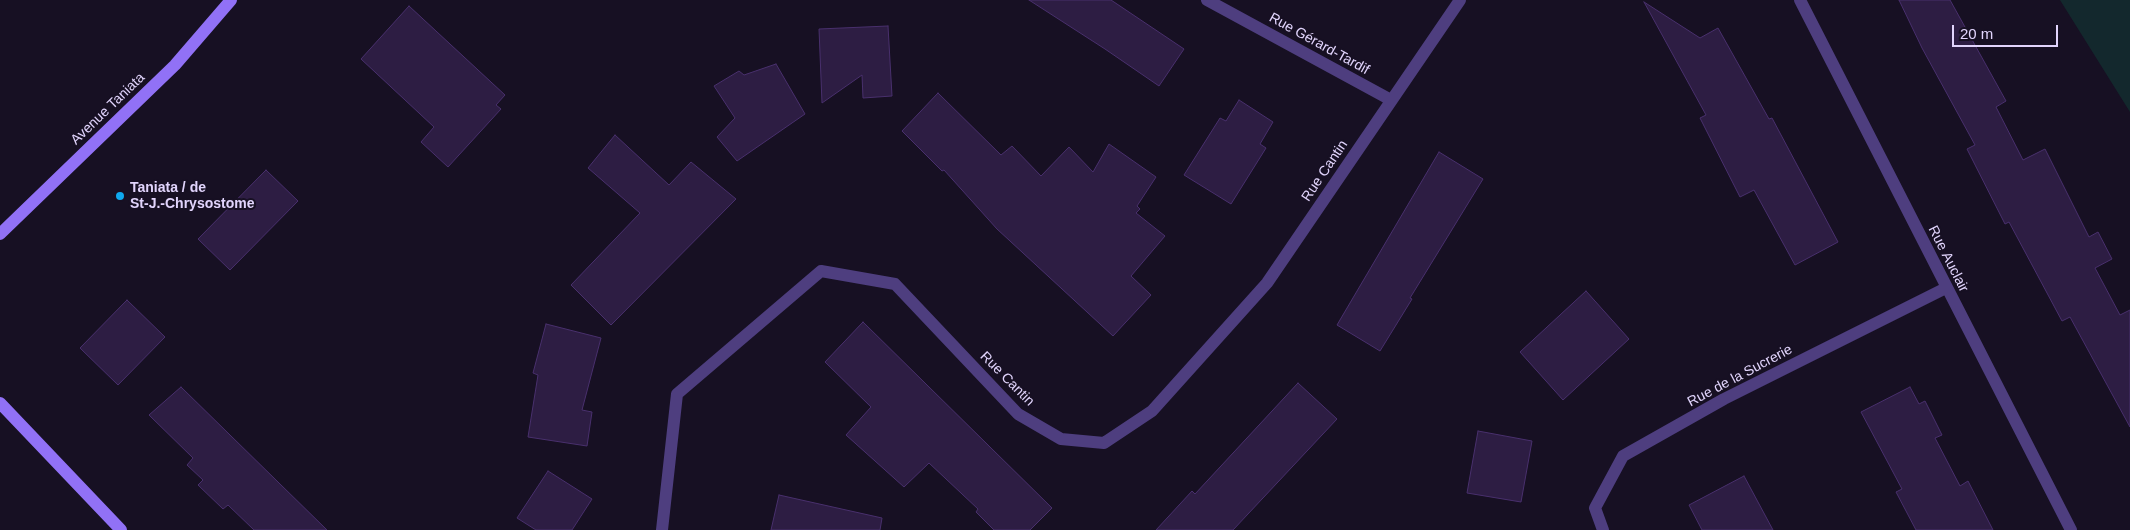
<!DOCTYPE html>
<html>
<head>
<meta charset="utf-8">
<style>
  body { margin:0 }
  #map { position:relative; width:2130px; height:530px; overflow:hidden; background:#171023; font-family:Helvetica,sans-serif }
  canvas { display:block }
  .scale { position:absolute; left:1952px; top:25px; width:106px; height:22px; box-sizing:border-box; border:2px solid #e1d4fc; border-top:0; padding-left:6px; font-size:15px; line-height:18px; white-space:nowrap; color:#e1d4fc; -webkit-text-stroke:4px #171023; paint-order:stroke }
</style>
</head>
<body>
<div id="map">
<canvas width="2130" height="530"></canvas>
<div class="scale">20 m</div>
</div>
<script>
const c = document.querySelector('canvas').getContext('2d');
c.lineJoin = 'round';
function paint(path, color) { c.fillStyle = color; c.fill(path, 'evenodd'); }
const poly = rows => new Path2D(rows.map(r => 'M' + r).join(''));
function strokePath(path, color, width, dash) { c.strokeStyle = color; c.lineWidth = width; c.lineCap = dash ? 'butt' : 'round'; c.setLineDash(dash || []); c.stroke(path); }
function drawText(font, color, halo, rows, align = 'center') {
  c.font = font + ' Helvetica,sans-serif'; c.lineWidth = 4; c.setLineDash([]); c.textBaseline = 'middle'; c.strokeStyle = halo; c.fillStyle = color; for (const [text, x, y, turn = 0] of rows) {
    c.save(); c.translate(x, y); c.rotate((+turn || 0) * Math.PI / 180); c.textAlign = isNaN(turn) ? turn : align; if (halo) c.strokeText(text, 0, 0); c.fillText(text, 0, 0); c.restore();
  }
}
paint(poly([
  [2060,0,2130,0,2130,112]
]), '#13282d');
const building = poly([
  [1029,0,1111,0,1184,49,1159,86,1105,49,1029,0],
  [1899,0,1950,0,2006,101,1996,107,2023,160,2045,149,2089,237,2098,232,2112,259,2095,268,2120,315,2130,310,2130,427,2070,317,2062,321,2009,222,2005,224,1967,149,1975,145,1922,48,1899,0],
  [1644,2,1700,38,1718,28,1769,119,1772,118,1838,242,1795,265,1754,190,1740,197,1700,118,1706,115,1644,2],
  [409,6,505,95,496,105,501,109,448,167,421,142,434,127,361,59,409,6],
  [888,26,892,96,863,98,862,75,822,103,819,29,888,26],
  [776,64,805,114,737,161,717,137,735,118,714,86,739,71,744,75,776,64],
  [938,93,1001,155,1012,146,1041,176,1069,147,1093,172,1109,144,1156,177,1137,206,1140,209,1136,213,1165,236,1131,276,1151,295,1113,336,997,229,944,170,942,171,902,131,938,93],
  [1239,100,1273,122,1260,144,1266,148,1231,204,1184,175,1220,118,1226,121,1239,100],
  [615,135,669,185,691,162,736,199,611,325,571,285,640,213,588,168,615,135],
  [1439,152,1483,179,1410,298,1412,299,1380,351,1337,325,1439,152],
  [266,170,298,201,230,270,198,239,266,170],
  [1586,291,1629,339,1563,400,1520,352,1586,291],
  [127,300,165,337,118,385,80,348,127,300],
  [863,322,1052,508,1030,530,994,530,976,512,978,509,929,463,904,487,846,435,871,407,825,362,863,322],
  [546,324,601,338,582,410,592,412,587,446,528,437,538,375,533,373,546,324],
  [1298,383,1337,419,1233,530,1156,530,1192,491,1195,494,1298,383],
  [181,387,327,530,254,530,228,505,223,509,198,485,203,480,187,465,193,458,149,415,181,387],
  [1910,387,1919,404,1925,401,1942,435,1935,438,1960,486,1968,481,1993,530,1916,530,1896,492,1902,489,1861,412,1910,387],
  [1478,431,1532,441,1521,502,1467,493,1478,431],
  [548,471,592,499,572,530,536,530,517,518,548,471],
  [1744,476,1773,530,1702,530,1689,505,1744,476],
  [779,495,882,518,880,530,771,530,779,495]
]);
paint(building, '#2d1d43');
strokePath(building, '#49306d', 1);
strokePath(poly([
  [1207,0,1391,100],
  [1800,0,2071,530],
  [662,530,677,394,821,271,895,284,1018,414,1061,439,1104,443,1152,411,1267,283,1460,0],
  [1603,530,1595,508,1623,456,1724,399,1946,288]
]), '#4e3e7f', 12);
strokePath(poly([
  [0,234,175,65,231,0],
  [0,403,121,530]
]), '#9171f6', 12);
for (const [x, y, r, color] of [
  [120,196,5,"#0fa8ee"]
]) { const dot = new Path2D(); dot.arc(x, y, r, 0, 2 * Math.PI); c.fillStyle = color; c.fill(dot); strokePath(dot, '#171023', 2); }
drawText('14px', '#e1d4fc', '#171023', [
  ["Rue Gérard-Tardif",1319,44,29],
  ["Avenue Taniata",108,109,-44],
  ["Rue Cantin",1325,171,-56],
  ["Rue Auclair",1948,259,63],
  ["Rue de la Sucrerie",1740,376,-28],
  ["Rue Cantin",1007,379,45]
]);
drawText('bold 14px', '#e1d4fc', '#171023', [
  ["Taniata / de",130,188],
  ["St-J.-Chrysostome",130,204]
], 'left');
</script>
</body>
</html>
